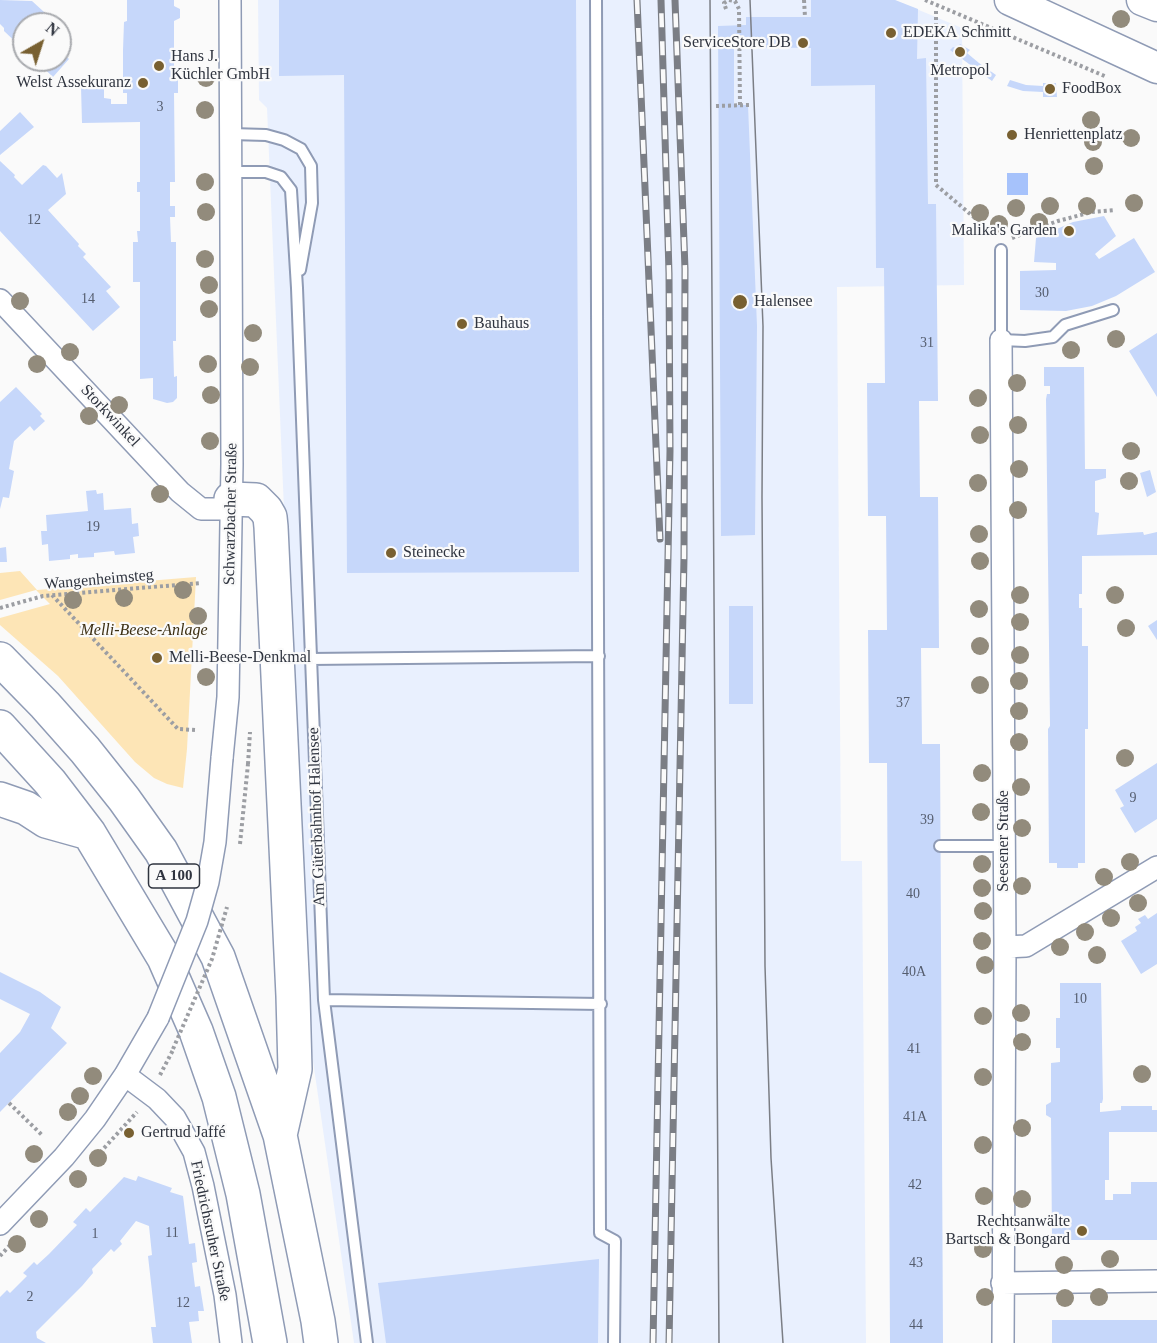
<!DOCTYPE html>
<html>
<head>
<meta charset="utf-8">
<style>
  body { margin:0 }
  #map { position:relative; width:1157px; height:1343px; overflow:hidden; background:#fafafa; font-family:Georgia,serif }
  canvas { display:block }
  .north { position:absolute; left:12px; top:12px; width:60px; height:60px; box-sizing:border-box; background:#fafafa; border:2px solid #a9abaf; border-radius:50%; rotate:39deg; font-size:16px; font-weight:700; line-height:24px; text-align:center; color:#2f343f }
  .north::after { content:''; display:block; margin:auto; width:21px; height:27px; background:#786031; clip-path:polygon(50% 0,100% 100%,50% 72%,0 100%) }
</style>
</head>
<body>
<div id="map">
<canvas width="1157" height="1343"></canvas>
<div class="north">N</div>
</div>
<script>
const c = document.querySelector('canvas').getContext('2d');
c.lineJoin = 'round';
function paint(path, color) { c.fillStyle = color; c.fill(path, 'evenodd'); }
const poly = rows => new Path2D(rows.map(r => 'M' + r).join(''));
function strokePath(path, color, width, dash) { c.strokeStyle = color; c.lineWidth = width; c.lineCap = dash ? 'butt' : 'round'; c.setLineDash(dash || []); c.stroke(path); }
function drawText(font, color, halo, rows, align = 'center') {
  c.font = font + ' Georgia,serif'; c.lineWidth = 4.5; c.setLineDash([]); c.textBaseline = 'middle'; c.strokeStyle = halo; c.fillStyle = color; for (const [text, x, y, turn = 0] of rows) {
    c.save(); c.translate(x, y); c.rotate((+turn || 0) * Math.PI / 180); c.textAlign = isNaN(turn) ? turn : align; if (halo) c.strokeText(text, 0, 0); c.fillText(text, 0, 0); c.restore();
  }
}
paint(poly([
  [258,0,895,0,962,28,964,285,837,287,841,861,862,861,866,1343,354,1343,305,1006,267,108,259,100]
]), '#e9f0fe');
paint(poly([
  [20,571,37,590,196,577,187,749,183,788,167,784,154,778,135,762,58,676,0,625,0,618,50,604,36,590,0,600,0,573]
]), '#fde5b6');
paint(poly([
  [1007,173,1028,173,1028,195,1007,195]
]), '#a6c2fb');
paint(poly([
  [0,0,32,1,55,22,53,24,24,24,24,50,4,31,4,28,0,24],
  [127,0,174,0,174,6,180,9,180,18,174,21,174,80,178,80,178,93,174,93,175,182,170,182,170,206,175,206,175,217,170,217,171,242,176,242,176,341,173,341,174,377,177,376,177,398,173,402,167,403,153,399,153,378,140,379,140,282,133,282,133,242,138,242,137,231,140,231,140,192,137,192,137,182,140,182,140,122,82,123,81,87,104,87,104,98,111,99,111,104,127,104,127,93,123,93,123,50,124,22,127,21],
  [279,0,576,0,579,572,347,573,344,75,279,76],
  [811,0,895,0,918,9,917,59,926,58,928,204,936,204,938,401,919,401,920,497,938,497,939,648,921,648,922,744,940,744,943,1343,890,1343,887,763,869,763,868,630,887,630,886,516,868,516,867,383,885,383,884,268,876,268,875,85,811,86,811,48,734,47,734,105,748,105,757,326,755,535,721,536,718,26,746,25,746,17,811,17],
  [960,44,970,50,967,53,979,63,996,75,992,81,950,50,953,47,957,48],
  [60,51,69,59,53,77,35,60,60,60],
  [1010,80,1026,85,1043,86,1043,83,1056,83,1057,97,1043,97,1043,92,1023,91,1007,86],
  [20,112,34,127,0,155,0,131],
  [0,161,15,175,14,177,22,185,43,165,46,166,57,178,62,173,66,194,48,210,79,244,78,246,86,254,83,257,111,287,106,291,120,307,93,331,0,231],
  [1104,216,1116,236,1095,254,1099,259,1134,238,1155,272,1116,296,1092,306,1066,311,1020,310,1020,271,1056,270,1056,263,1034,262,1036,238,1073,222],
  [1157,333,1157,397,1129,351],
  [1044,367,1084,367,1085,469,1106,469,1106,478,1095,481,1095,512,1099,513,1097,535,1143,532,1144,535,1157,532,1157,555,1082,556,1082,594,1079,594,1079,608,1082,608,1082,646,1088,646,1088,729,1085,729,1085,863,1078,863,1078,868,1057,868,1057,863,1049,863,1048,729,1050,726,1046,399,1047,394,1050,394,1050,386,1044,386],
  [16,387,42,414,40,416,45,421,34,431,30,426,14,441,9,469,14,471,9,498,3,497,0,509,0,402],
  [1150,470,1156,492,1147,497,1140,473],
  [96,490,97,494,103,493,104,510,131,508,132,524,138,523,139,536,133,537,135,553,115,555,114,551,94,553,94,557,78,558,78,554,70,555,70,559,49,561,48,544,42,545,41,531,47,531,46,515,88,511,86,491],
  [6,547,7,562,0,562,0,548],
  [729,606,753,606,753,704,729,704],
  [1157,620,1157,640,1148,626],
  [1157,763,1157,819,1135,833,1120,808,1124,806,1115,790],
  [1157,913,1157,964,1141,974,1121,941,1137,931,1135,927,1141,923,1138,919,1145,915,1148,919],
  [0,972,40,992,61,1007,51,1028,67,1043,0,1112,0,1053,20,1032,30,1014,0,999],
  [1060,983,1101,983,1103,1099,1102,1103,1100,1103,1100,1112,1121,1110,1121,1106,1152,1106,1152,1110,1157,1110,1157,1132,1109,1132,1109,1180,1105,1180,1105,1200,1113,1200,1113,1194,1131,1194,1131,1182,1157,1182,1157,1240,1052,1240,1051,1118,1046,1115,1046,1105,1051,1102,1051,1063,1060,1062,1060,1048,1056,1048,1056,1018,1060,1018],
  [138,1176,172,1188,170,1192,183,1196,189,1244,195,1243,197,1262,192,1263,195,1287,200,1286,204,1311,198,1311,199,1321,189,1322,192,1343,153,1343,151,1327,156,1327,148,1256,152,1255,149,1226,136,1221,120,1241,122,1244,114,1252,111,1249,92,1269,93,1273,82,1286,36,1332,37,1338,46,1343,0,1343,0,1297,7,1290,10,1293,27,1276,23,1273,34,1262,37,1265,49,1254,77,1225,73,1222,86,1208,90,1212,124,1177,136,1181],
  [599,1259,598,1343,386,1343,378,1283],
  [1052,1320,1157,1320,1157,1343,1052,1343]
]), '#c6d7fa');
const service = poly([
  [596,0,600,1233,615,1241,614,1343],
  [231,134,266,135,284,140,301,149,311,166,312,203,300,270],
  [231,172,266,172,281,177,291,190,297,288,324,1000,367,1343],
  [1001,250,1001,340,1025,341,1053,337,1065,325,1113,310],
  [310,659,599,656],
  [940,846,1004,846],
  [324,1000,601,1004]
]);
const minor = poly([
  [0,300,180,492,201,509,231,509],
  [1001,340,1005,947,1003,1343],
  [222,758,228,697,232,464,230,0],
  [1005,947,1026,946,1157,867],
  [125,1075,157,1099,175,1118,194,1152,203,1186,225,1295,231,1343],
  [0,1224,64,1157,95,1119,125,1075,158,1018],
  [1002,1283,1157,1281]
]);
const secondary = poly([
  [1010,0,1157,68],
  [1142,0,1157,6]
]);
const motorway = poly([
  [231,499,256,500,266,510,270,517,271,527,293,996,295,1069,280,1135],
  [0,659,45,705,85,750,124,799,161,851,218,957,280,1135,318,1321,321,1343],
  [0,727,50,782,89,833,164,958,196,1031,219,1097,243,1194,270,1343],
  [0,799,26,808,46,821,89,833]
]);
strokePath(service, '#8f9bb5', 14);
strokePath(minor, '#8f9bb5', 24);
strokePath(secondary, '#8f9bb5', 33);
strokePath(motorway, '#8f9bb5', 36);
strokePath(poly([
  [729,0,735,1,739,9,740,105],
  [804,0,805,17],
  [925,0,1107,77],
  [726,9,724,3,729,0],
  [936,11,936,185,995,235],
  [716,106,749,105],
  [1012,238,1058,221,1092,212,1115,210],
  [52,595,178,729,195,730],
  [0,608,43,596,201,583],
  [248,764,250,732],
  [160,1075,173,1050],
  [9,1103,42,1135],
  [96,1157,137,1112],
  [0,1256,11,1244]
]), '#9c9ea3', 4, [3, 3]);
strokePath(service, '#fff', 10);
strokePath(minor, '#fff', 21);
strokePath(secondary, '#fff', 30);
strokePath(motorway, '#fff', 33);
strokePath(poly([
  [710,0,719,1343],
  [750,0,763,326,762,497,765,966,771,1158,783,1343]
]), '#7b7e85', 1.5);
const rail = poly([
  [637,0,660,539],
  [653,1343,670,451,669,273,661,0],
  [669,1343,684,557,685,269,675,0]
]);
strokePath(rail, '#7b7e85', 7);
strokePath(rail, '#fafafa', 4.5, [14]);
const minorBridge = poly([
  [158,1018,197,921,208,882,215,842,222,758]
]);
strokePath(minorBridge, '#8f9bb5', 24, []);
strokePath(poly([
  [240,844,248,764],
  [173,1049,212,959,227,907]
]), '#9c9ea3', 4, [3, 3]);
strokePath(minorBridge, '#fff', 21);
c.fillStyle = '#928b7c';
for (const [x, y] of [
  [1121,19],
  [206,78],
  [205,110],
  [1091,120],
  [1131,138],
  [1093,142],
  [1094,166],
  [205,182],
  [1134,203],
  [1050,206],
  [1087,206],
  [1016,208],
  [206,212],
  [980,213],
  [1039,222],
  [999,224],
  [205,259],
  [209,285],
  [20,301],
  [209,309],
  [253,333],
  [1116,339],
  [1071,350],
  [70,352],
  [37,364],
  [208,364],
  [250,367],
  [1017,383],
  [211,395],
  [978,398],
  [119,405],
  [89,416],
  [1018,425],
  [980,435],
  [210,441],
  [1131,451],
  [1019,469],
  [1129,481],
  [978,483],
  [160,494],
  [1018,510],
  [979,534],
  [980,561],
  [183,590],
  [1020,595],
  [1115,595],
  [124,598],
  [73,600],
  [979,609],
  [198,616],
  [1020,622],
  [1126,628],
  [980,646],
  [1020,655],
  [206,677],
  [1019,681],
  [980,685],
  [1019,711],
  [1019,742],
  [1125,758],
  [982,773],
  [1021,787],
  [981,812],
  [1022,828],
  [1130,862],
  [982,864],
  [1104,877],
  [1022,886],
  [982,888],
  [1138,903],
  [983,911],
  [1111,918],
  [1085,932],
  [982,941],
  [1060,947],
  [1097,955],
  [985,965],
  [1021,1013],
  [983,1016],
  [1022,1042],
  [1142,1074],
  [93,1076],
  [983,1077],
  [80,1096],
  [68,1112],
  [1022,1128],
  [983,1145],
  [34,1154],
  [98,1158],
  [78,1179],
  [984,1196],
  [1022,1199],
  [39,1219],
  [17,1244],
  [983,1249],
  [1110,1259],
  [1064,1265],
  [985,1297],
  [1099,1297],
  [1065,1298]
]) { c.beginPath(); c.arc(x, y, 9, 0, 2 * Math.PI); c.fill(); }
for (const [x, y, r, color] of [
  [891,33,6,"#786031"],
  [803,43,6,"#786031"],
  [960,52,6,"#786031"],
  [159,66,6,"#786031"],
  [143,83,6,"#786031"],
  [1050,89,6,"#786031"],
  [1012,135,6,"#786031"],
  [1069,231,6,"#786031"],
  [740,302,8,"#786031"],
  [462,324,6,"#786031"],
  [391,553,6,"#786031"],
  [157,658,6,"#786031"],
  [129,1133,6,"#786031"],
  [1082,1231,6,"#786031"]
]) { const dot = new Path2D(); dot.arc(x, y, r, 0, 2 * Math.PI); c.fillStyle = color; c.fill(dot); strokePath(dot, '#fafafa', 2); }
drawText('14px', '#555d6e', null, [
  ["3",160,107],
  ["12",34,220],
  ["30",1042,293],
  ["14",88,299],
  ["31",927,343],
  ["19",93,527],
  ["37",903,703],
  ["9",1133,798],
  ["39",927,820],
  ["40",913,894],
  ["40A",914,972],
  ["10",1080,999],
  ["41",914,1049],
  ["41A",915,1117],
  ["42",915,1185],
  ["11",172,1233],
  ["1",95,1234],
  ["43",916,1263],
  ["2",30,1297],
  ["12",183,1303],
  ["44",916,1325]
]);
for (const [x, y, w] of [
  [174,876,51]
]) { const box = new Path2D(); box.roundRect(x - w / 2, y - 12, w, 24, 4.5); c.fillStyle = '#fafafa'; c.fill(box); strokePath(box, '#2f343f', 1.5); }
drawText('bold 15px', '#2f343f', null, [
  ["A 100",174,876]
]);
drawText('16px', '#2f343f', '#fafafa', [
  ["EDEKA Schmitt",903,33],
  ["ServiceStore DB",791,43,"right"],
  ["Hans J.",171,57],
  ["Küchler GmbH",171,75],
  ["Metropol",960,71,"center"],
  ["Welst Assekuranz",131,83,"right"],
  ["FoodBox",1062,89],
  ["Henriettenplatz",1024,135],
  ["Malika's Garden",1057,231,"right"],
  ["Halensee",754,302],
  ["Bauhaus",474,324],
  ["Steinecke",403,553],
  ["Melli-Beese-Denkmal",169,658],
  ["Gertrud Jaffé",141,1133],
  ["Rechtsanwälte",1070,1222,"right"],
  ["Bartsch & Bongard",1070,1240,"right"]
], 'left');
drawText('16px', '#2f343f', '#fafafa', [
  ["Storkwinkel",110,416,47],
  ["Schwarzbacher Straße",231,514,-89],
  ["Wangenheimsteg",99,580,-5],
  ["Am Güterbahnhof Halensee",317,817,-92],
  ["Seesener Straße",1004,841,-90],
  ["Friedrichsruher Straße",210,1231,78]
]);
drawText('italic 16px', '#3d3014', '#fafafa', [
  ["Melli-Beese-Anlage",144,631]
]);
</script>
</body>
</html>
